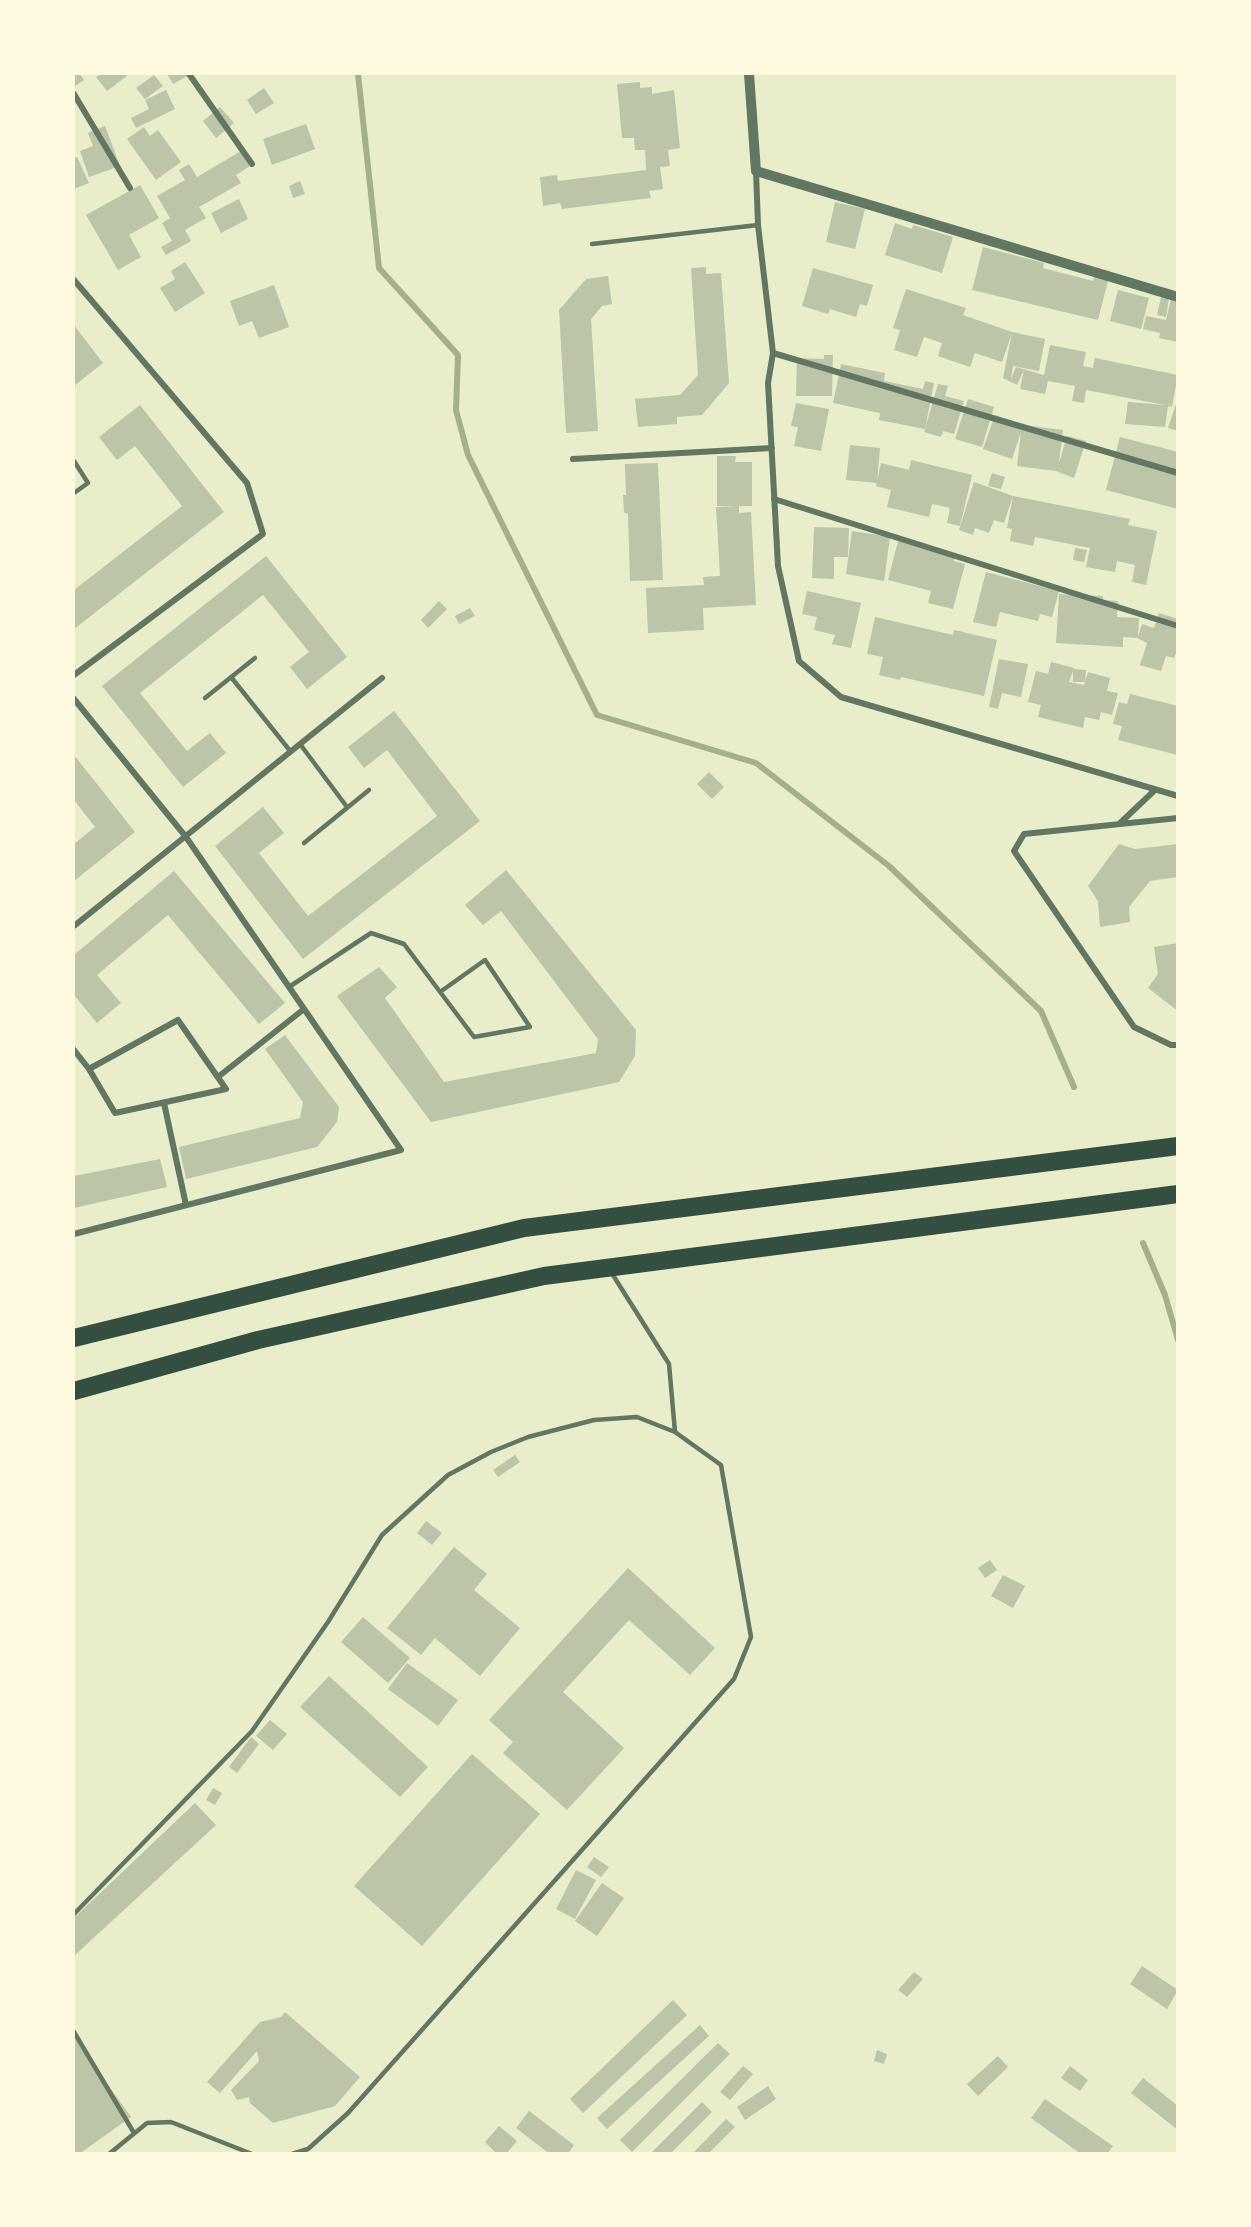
<!DOCTYPE html>
<html>
<head>
<meta charset="utf-8">
<style>
  body { margin:0 }
  #map { position:relative; width:1251px; height:2227px; overflow:hidden; background:#e9edc9; font-family:"Titillium Web",sans-serif }
  canvas { display:block }
  .frame { position:absolute; inset:0; border:75px solid #fefae0; pointer-events:none }
</style>
</head>
<body>
<div id="map">
<canvas width="1251" height="2227"></canvas>
<div class="frame"></div>
</div>
<script>
const c = document.querySelector('canvas').getContext('2d');
c.lineJoin = 'round';
const poly = rows => new Path2D(rows.map(r => 'M' + r).join(''));
function strokePath(path, color, width, dash) { c.strokeStyle = color; c.lineWidth = width; c.lineCap = dash ? 'butt' : 'round'; c.setLineDash(dash || []); c.stroke(path); }
function paint(path, color) { c.fillStyle = color; c.fill(path, 'evenodd'); }
strokePath(poly([
  [358,74,379,268,458,355,456,410,468,455,597,715,756,763,889,866,1041,1011,1074,1087],
  [1143,1243,1165,1295,1178,1340]
]), '#a3b18a', 6);
paint(poly([
  [74,74,80,74,84,80,74,87],
  [102,74,125,74,127,76,107,91,96,77],
  [167,74,191,74,173,84],
  [154,75,163,86,145,99,136,88],
  [640,82,640,88,652,87,652,94,674,90,680,148,668,150,670,166,660,167,663,189,649,191,651,198,562,209,560,203,543,206,540,177,557,175,558,181,646,170,645,150,635,150,634,138,622,138,617,84],
  [264,88,274,103,256,114,247,100],
  [166,90,175,109,136,128,131,118,149,109,145,100],
  [220,107,234,123,216,138,203,121],
  [306,124,315,149,272,165,263,139],
  [105,126,120,166,89,177,80,151,93,146,88,133],
  [144,127,150,136,158,130,181,162,156,180,127,139],
  [241,151,250,166,236,175,241,183,199,207,206,218,185,230,191,241,166,255,161,247,172,241,162,223,170,218,157,196,185,180,179,170,189,164,197,177],
  [77,157,89,183,74,189,74,158],
  [300,181,305,194,293,198,289,186],
  [140,185,159,218,129,235,141,257,118,270,86,215],
  [239,199,248,219,221,233,211,213],
  [835,202,865,209,855,249,826,242],
  [895,223,912,229,913,225,953,237,942,273,885,255],
  [983,247,1044,263,1043,268,1093,281,1096,270,1110,273,1098,320,972,290],
  [185,262,205,293,175,312,160,288,175,279,171,271],
  [706,267,706,274,721,273,729,383,702,415,677,417,677,424,638,427,635,399,680,395,698,375,691,268],
  [813,268,873,285,867,306,860,304,856,317,830,309,828,314,802,306],
  [608,276,612,304,602,306,591,319,598,431,566,433,559,310,586,279],
  [274,285,289,327,259,338,252,321,239,326,230,301],
  [906,289,966,308,963,315,1012,332,1045,339,1039,371,1013,366,1011,379,1016,367,1044,375,1050,345,1086,352,1083,366,1093,368,1095,358,1178,375,1172,407,1168,406,1165,427,1125,424,1128,402,1165,405,1086,390,1084,403,1072,401,1075,386,1048,381,1045,394,1020,389,1024,370,1017,385,1003,378,1012,333,1002,362,975,353,970,367,938,356,942,343,924,337,917,357,894,350,900,330,893,328],
  [1118,290,1149,298,1141,329,1110,321],
  [1161,297,1169,298,1166,317,1157,315],
  [1171,299,1178,300,1178,342,1159,338,1160,333,1143,329,1146,316,1166,320],
  [74,325,103,363,74,386],
  [824,355,833,355,832,396,796,396,797,358,824,359],
  [841,364,885,373,884,381,923,389,925,381,934,383,925,429,879,420,880,413,833,403],
  [938,384,948,386,945,396,964,401,954,434,943,431,941,437,924,432],
  [1178,398,1178,431,1168,428],
  [968,399,994,407,982,447,955,439],
  [796,403,829,409,821,451,794,446,798,427,791,426],
  [140,405,224,512,74,629,74,590,182,506,135,446,117,460,99,437],
  [995,415,1023,425,1063,430,1059,463,1067,436,1086,441,1074,478,1056,471,1017,466,1021,432,1012,459,983,449],
  [1120,437,1178,452,1178,509,1106,490],
  [850,445,880,448,877,483,846,480],
  [717,456,736,456,735,462,752,462,752,506,717,506],
  [911,460,972,475,960,526,947,523,950,508,932,504,929,517,887,507,891,490,876,486,881,463,909,470],
  [658,463,663,580,630,581,628,513,624,513,623,495,626,495,625,464],
  [992,473,1005,477,1001,489,988,486],
  [974,482,1013,496,1130,519,1128,525,1157,531,1146,585,1132,582,1135,565,1117,561,1115,572,1086,567,1090,548,1035,537,1033,546,1010,541,1012,529,1007,528,1013,496,1004,523,994,520,989,533,975,528,973,535,959,530],
  [739,506,739,513,751,512,756,605,703,608,704,630,648,633,646,588,704,585,703,577,720,576,716,507],
  [814,527,849,528,848,557,834,557,834,579,812,578],
  [852,531,890,537,884,581,846,574],
  [898,541,955,555,954,561,965,564,953,609,928,603,931,591,888,580],
  [1075,548,1087,550,1084,562,1073,560],
  [266,556,347,657,307,689,290,667,309,652,263,595,140,693,187,751,210,733,226,753,183,787,102,686],
  [986,572,1059,591,1052,617,1040,614,1038,621,1000,612,996,627,973,622],
  [807,591,861,603,851,648,832,644,835,635,814,630,817,617,802,614],
  [1059,594,1103,596,1103,600,1118,601,1117,617,1139,618,1138,637,1142,624,1154,628,1159,613,1178,619,1178,649,1174,658,1166,656,1161,671,1140,665,1147,643,1137,638,1123,637,1123,647,1056,643],
  [439,601,447,609,428,628,421,620],
  [470,608,475,616,459,624,455,616],
  [875,617,953,635,954,630,997,640,984,696,901,677,900,680,879,675,883,657,867,654],
  [999,659,1028,664,1021,697,1002,693,998,709,989,707],
  [1051,662,1074,668,1069,682,1084,685,1088,672,1110,678,1107,691,1118,693,1112,715,1101,712,1099,720,1085,717,1083,728,1038,717,1041,705,1028,702,1036,671,1048,674],
  [1073,669,1086,670,1085,682,1073,682],
  [1130,694,1178,706,1178,755,1118,740,1122,726,1113,724,1119,702,1127,704],
  [394,711,480,821,303,959,215,846,263,807,284,833,259,853,308,916,437,816,387,750,364,768,348,747],
  [74,755,135,832,74,881,74,844,95,827,74,800],
  [709,772,724,787,712,799,697,784],
  [1119,844,1135,849,1178,844,1178,877,1150,881,1129,907,1130,922,1100,927,1098,901,1088,886],
  [506,870,636,1030,635,1056,619,1082,431,1122,337,996,379,967,397,987,385,998,444,1082,596,1053,598,1039,501,911,483,925,465,905],
  [174,871,285,1003,259,1024,168,915,97,975,121,1003,97,1023,74,995,74,955],
  [1178,943,1178,1011,1148,988,1158,974,1154,947],
  [285,1035,339,1107,337,1122,317,1147,186,1179,179,1147,300,1118,303,1102,265,1049],
  [160,1159,167,1187,74,1208,74,1176],
  [515,1455,520,1462,498,1477,493,1470],
  [426,1521,442,1533,432,1545,417,1533],
  [454,1547,487,1574,474,1590,520,1628,480,1676,435,1638,421,1655,387,1628],
  [990,1560,997,1570,985,1578,978,1568],
  [628,1568,715,1648,690,1675,629,1620,563,1692,624,1748,567,1810,503,1753,513,1742,489,1720],
  [1003,1575,1025,1586,1013,1608,991,1596],
  [363,1617,410,1658,388,1683,341,1642],
  [407,1663,458,1700,438,1726,388,1689],
  [329,1676,428,1767,400,1797,300,1707],
  [270,1720,287,1734,273,1750,256,1736],
  [251,1737,259,1744,237,1773,229,1767],
  [472,1754,540,1814,422,1946,354,1886],
  [213,1788,222,1793,215,1805,206,1800],
  [195,1803,216,1825,74,1956,74,1918],
  [594,1857,609,1867,601,1877,587,1867],
  [576,1870,596,1880,575,1919,556,1909],
  [602,1883,624,1898,597,1936,575,1921],
  [1142,1966,1178,1990,1167,2009,1130,1984],
  [914,1972,923,1979,907,1997,898,1990],
  [673,2000,687,2015,583,2113,570,2099],
  [285,2012,360,2077,335,2106,273,2123,250,2103,249,2097,237,2100,231,2090,259,2061,257,2051,220,2093,207,2082,260,2022,281,2017],
  [700,2025,709,2036,607,2129,597,2118],
  [74,2037,131,2117,79,2154,74,2154],
  [718,2043,730,2054,632,2152,620,2140],
  [877,2050,887,2054,884,2064,874,2061],
  [998,2056,1008,2067,978,2096,967,2084],
  [743,2066,753,2074,730,2100,720,2092],
  [1070,2066,1088,2080,1080,2091,1061,2078],
  [1143,2078,1178,2106,1178,2130,1131,2093],
  [768,2086,776,2099,745,2120,737,2107],
  [1045,2099,1113,2146,1107,2154,1081,2154,1031,2118],
  [702,2102,712,2112,670,2154,650,2154],
  [529,2111,574,2145,568,2154,550,2154,516,2128],
  [726,2119,735,2127,708,2154,692,2154],
  [499,2126,517,2141,506,2154,497,2154,485,2142]
]), '#bcc5a7');
strokePath(poly([
  [592,244,758,225],
  [74,461,88,483,74,493],
  [231,677,291,752],
  [205,698,255,658],
  [300,744,347,807],
  [304,843,369,790],
  [289,987,371,933,404,944,474,1037,530,1027,485,960,440,992],
  [611,1272,669,1364,675,1432],
  [74,1914,252,1731,328,1622,382,1535,448,1475,491,1452,528,1437,594,1420,637,1417,675,1432,721,1465,751,1637,734,1679,348,2113,308,2149,292,2154],
  [74,2032,134,2133],
  [109,2154,147,2123,171,2122,252,2154]
]), '#617663', 4.5);
strokePath(poly([
  [189,74,252,164],
  [74,94,130,188],
  [756,171,758,225,773,353,768,383,778,566,799,661,841,697,1178,796],
  [74,280,247,483,263,534,74,675],
  [773,353,1178,473],
  [573,459,772,448],
  [774,499,1178,626],
  [74,699,186,837,401,1150,74,1234],
  [1178,818,1024,834,1014,851,1134,1027,1171,1045,1178,1045],
  [1119,824,1155,790],
  [74,926,382,678],
  [178,1020,226,1089,115,1113,89,1069,178,1020],
  [74,1050,89,1069],
  [218,1077,304,1009],
  [164,1103,186,1205]
]), '#617663', 6);
strokePath(poly([
  [749,74,756,171,1178,297]
]), '#617663', 10);
strokePath(poly([
  [74,1338,524,1228,1178,1146],
  [74,1391,258,1340,544,1276,1178,1194]
]), '#344e41', 18);
</script>
</body>
</html>
